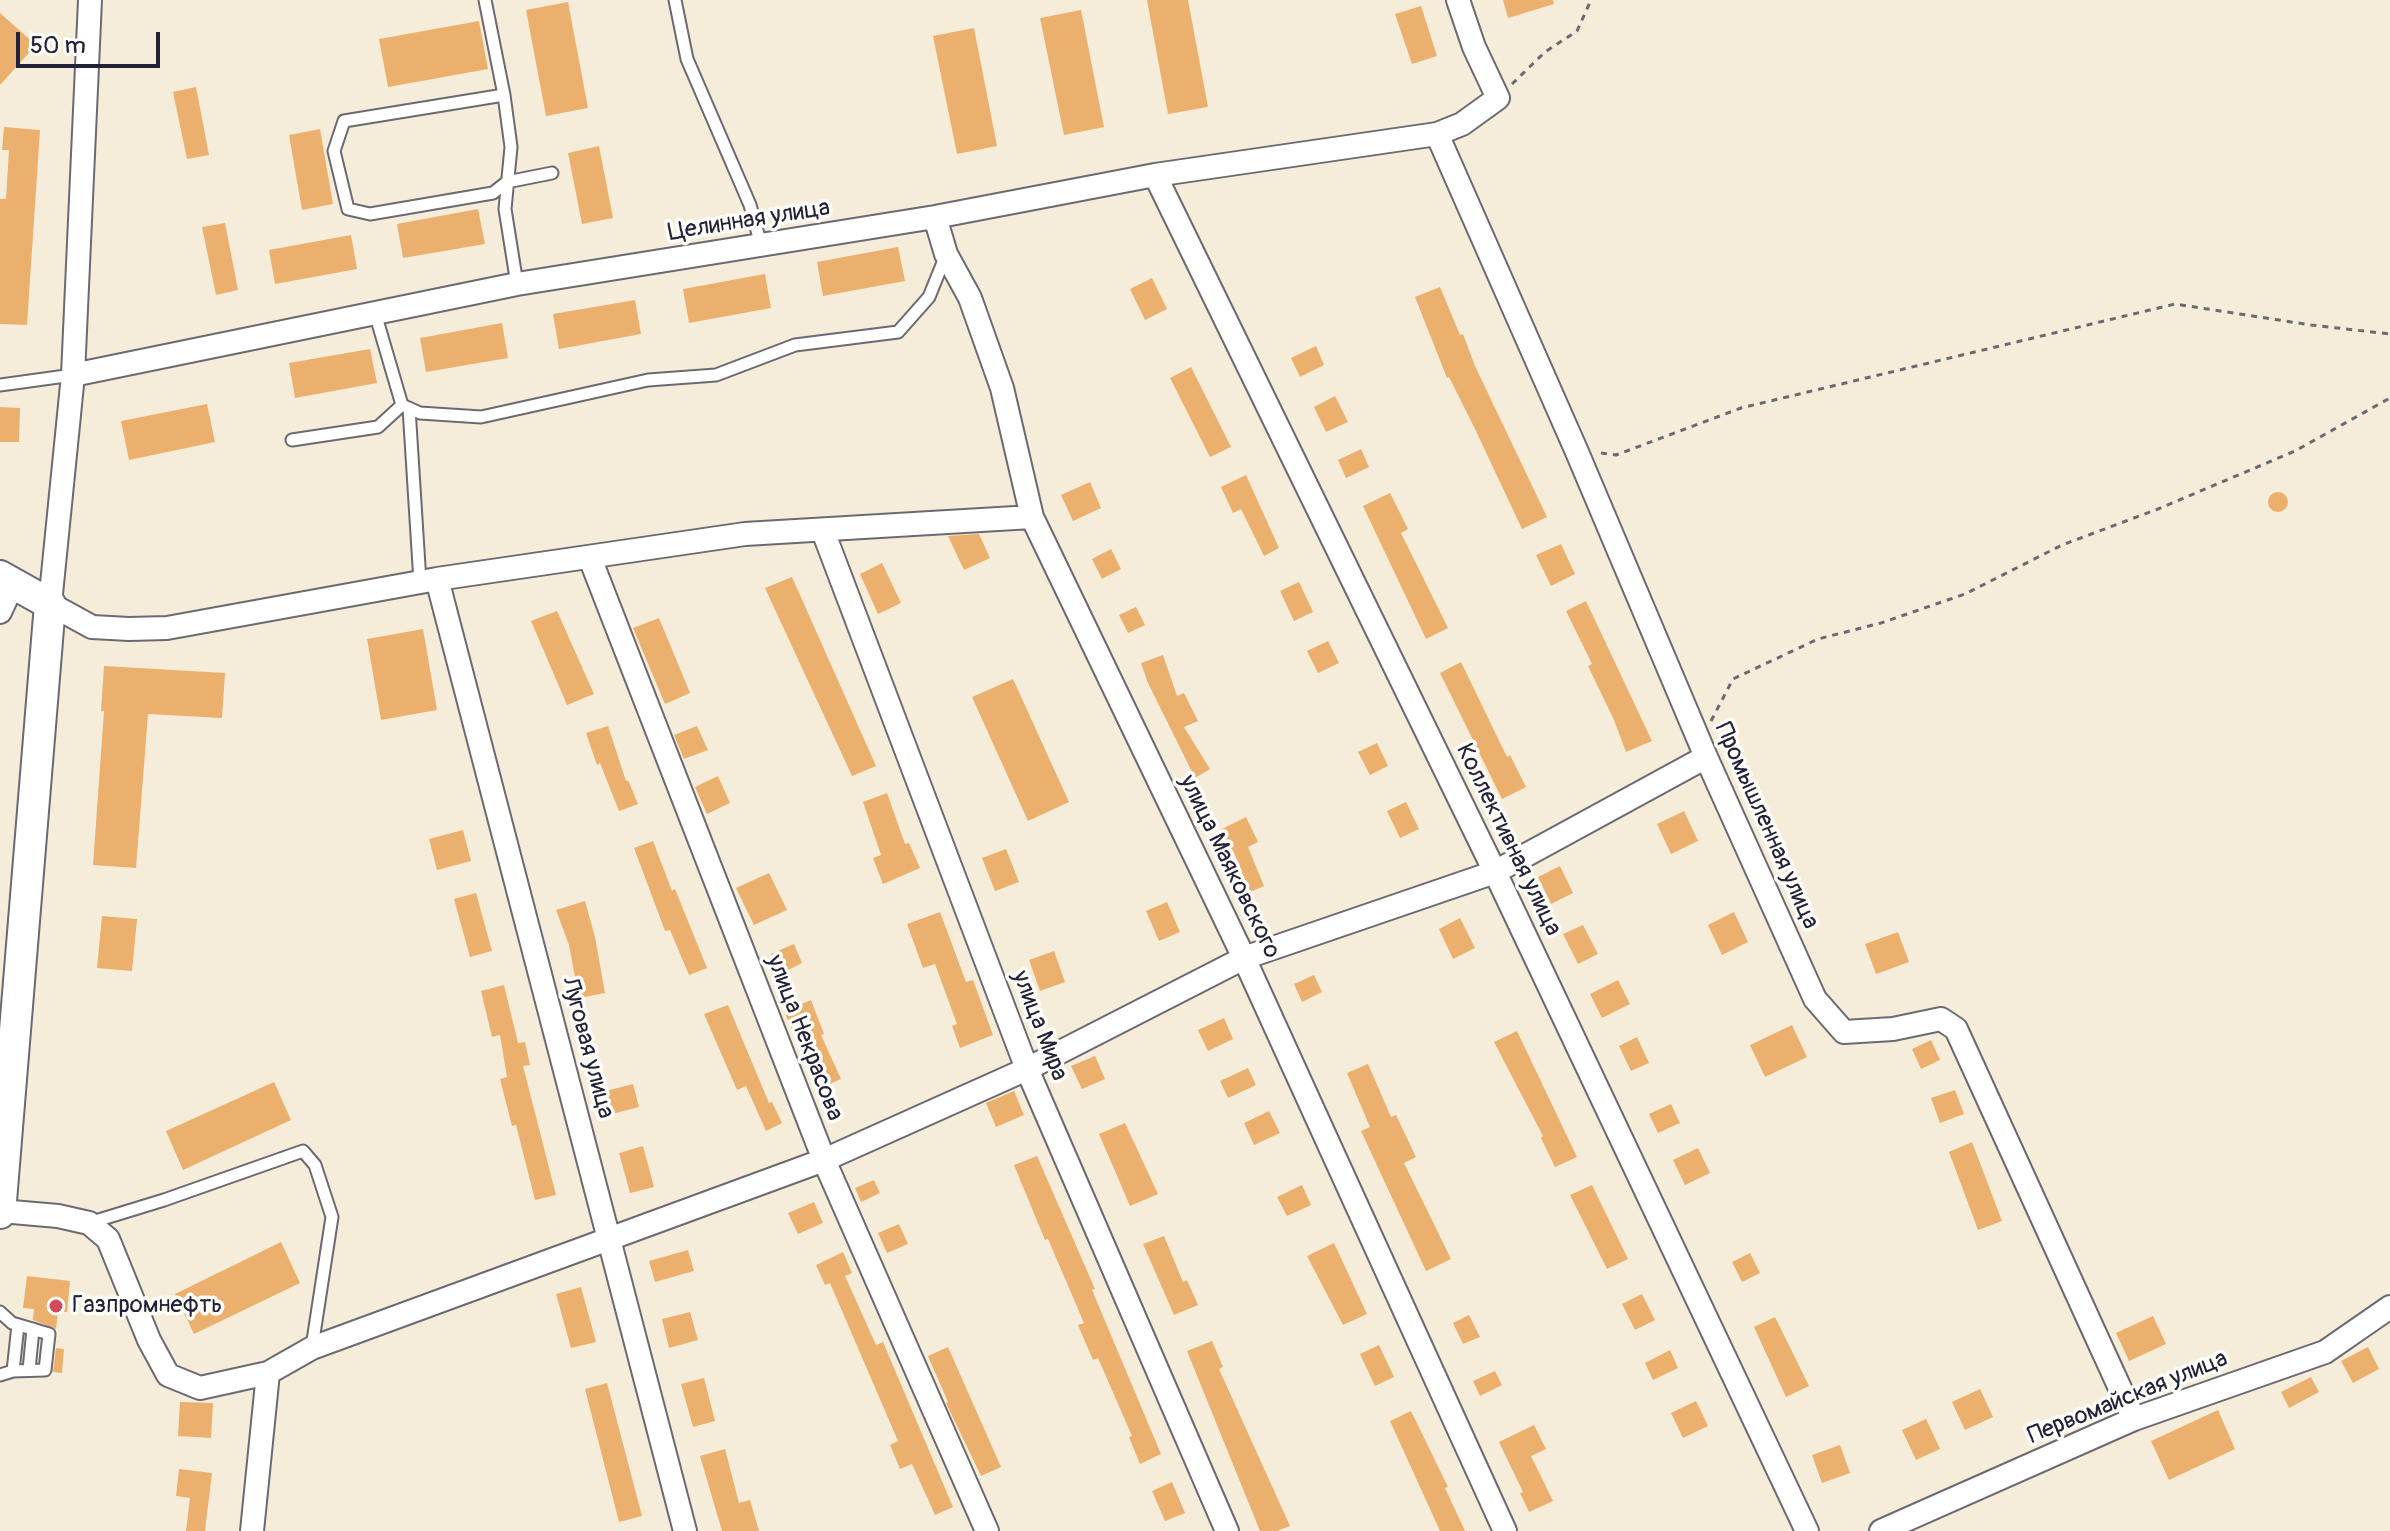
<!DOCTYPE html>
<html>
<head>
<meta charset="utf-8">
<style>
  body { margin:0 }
  #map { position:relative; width:2390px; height:1531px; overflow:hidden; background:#f5edd9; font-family:Pangolin,sans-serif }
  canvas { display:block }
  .scale { position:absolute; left:16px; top:32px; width:144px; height:36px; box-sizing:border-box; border:4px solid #22223b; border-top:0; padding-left:10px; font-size:24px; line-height:28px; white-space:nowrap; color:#22223b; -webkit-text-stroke:6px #fdfcf7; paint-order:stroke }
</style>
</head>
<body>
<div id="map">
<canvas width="2390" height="1531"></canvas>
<div class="scale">50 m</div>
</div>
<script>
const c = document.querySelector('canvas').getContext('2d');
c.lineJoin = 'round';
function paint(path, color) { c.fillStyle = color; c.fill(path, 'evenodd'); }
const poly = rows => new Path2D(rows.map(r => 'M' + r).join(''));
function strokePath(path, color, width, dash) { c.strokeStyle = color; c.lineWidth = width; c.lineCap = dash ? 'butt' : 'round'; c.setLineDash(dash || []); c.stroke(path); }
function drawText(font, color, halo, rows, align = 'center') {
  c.font = font + ' Pangolin,sans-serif'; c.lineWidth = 7; c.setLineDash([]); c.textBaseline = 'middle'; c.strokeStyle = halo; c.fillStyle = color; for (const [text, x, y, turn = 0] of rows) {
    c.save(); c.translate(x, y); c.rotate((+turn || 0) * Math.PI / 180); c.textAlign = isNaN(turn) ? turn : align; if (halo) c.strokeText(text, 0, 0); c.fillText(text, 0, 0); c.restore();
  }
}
paint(poly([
  [1147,0,1188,0,1208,107,1168,114],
  [1503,0,1553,0,1554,4,1508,18],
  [568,2,588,108,546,116,526,10],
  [1421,6,1437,56,1412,64,1395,14],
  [1081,10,1104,127,1064,135,1040,18],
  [0,13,36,45,0,85],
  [479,21,488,69,388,87,379,39],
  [974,28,997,146,957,154,933,36],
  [196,87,209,155,187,159,173,92],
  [4,127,40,130,27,325,0,324,0,199,6,199,9,150,2,150],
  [320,129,333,204,302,210,289,135],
  [599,146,613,218,582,224,568,153],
  [478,209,485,244,403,258,397,224],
  [225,223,238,290,216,295,202,227],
  [351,235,357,269,275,284,269,250],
  [898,247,905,281,823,296,817,262],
  [765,274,771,308,689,323,683,289],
  [1152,278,1167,309,1145,320,1130,289],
  [1440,287,1460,335,1463,334,1475,366,1547,517,1522,529,1475,429,1449,377,1447,378,1415,297],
  [635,300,641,334,559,349,553,314],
  [502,323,508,358,426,372,420,338],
  [1316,346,1324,365,1300,377,1291,358],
  [370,349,377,383,295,398,289,363],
  [1191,367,1231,447,1210,457,1170,378],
  [1335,396,1348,422,1326,432,1314,407],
  [207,404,215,442,129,460,121,421],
  [0,407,20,408,19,442,0,442],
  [1361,449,1369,467,1346,478,1338,460],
  [1246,475,1279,548,1264,556,1241,509,1233,513,1221,487],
  [1090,482,1101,508,1073,521,1061,495],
  '2268 502a10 10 0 1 1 20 0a10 10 0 1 1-20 0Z',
  [1390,493,1408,529,1401,533,1448,628,1426,639,1363,506],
  [979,534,990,558,964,570,948,536],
  [1561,544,1575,574,1551,586,1536,555],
  [1111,549,1121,569,1102,579,1092,559],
  [882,563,901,603,878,614,860,574],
  [792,577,876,766,852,776,765,588],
  [1299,582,1313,612,1294,621,1280,591],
  [1586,601,1652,741,1626,752,1614,720,1588,666,1592,664,1566,611],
  [1136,607,1145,625,1128,633,1119,615],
  [557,611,594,694,567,705,531,621],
  [659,618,690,693,665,704,633,628],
  [423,629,437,710,381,720,367,639],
  [1328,641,1339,663,1318,673,1307,651],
  [1163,655,1177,696,1184,693,1198,721,1184,727,1210,769,1195,778,1148,683,1141,663],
  [1461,662,1507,757,1510,755,1526,787,1502,799,1440,673],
  [104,666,225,673,222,718,148,714,136,868,93,865,104,711,101,711],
  [1013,679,1069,802,1028,821,972,697],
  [608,726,626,781,628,780,638,804,619,811,600,763,597,765,586,733],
  [697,726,708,750,684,759,674,735],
  [1377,743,1388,766,1370,775,1358,752],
  [718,776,730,803,707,814,695,787],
  [887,793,905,844,909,843,920,868,883,884,873,858,881,855,863,802],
  [1406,802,1419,829,1400,838,1387,811],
  [1684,811,1698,841,1671,854,1657,824],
  [1246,817,1258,842,1248,847,1264,886,1250,892,1234,853,1220,830],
  [463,830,471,861,437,870,429,839],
  [653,841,672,891,675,889,707,968,689,975,670,930,665,931,634,848],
  [1006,849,1019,882,995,891,982,858],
  [1560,866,1573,893,1551,904,1538,877],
  [769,873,787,910,754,925,736,888],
  [476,893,492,951,470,957,454,899],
  [585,901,595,937,605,993,579,998,569,945,556,910],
  [1167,902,1180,932,1159,941,1146,911],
  [940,912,966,982,973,980,993,1035,960,1048,952,1026,957,1024,935,964,923,968,907,924],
  [1734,912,1748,942,1722,955,1708,925],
  [102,916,137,919,132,971,97,968],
  [1460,918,1475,948,1453,959,1439,929],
  [1583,925,1598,954,1578,964,1563,934],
  [1898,932,1909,962,1876,974,1865,944],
  [794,944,802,963,780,974,771,954],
  [1054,951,1065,982,1040,991,1029,960],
  [1314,975,1322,992,1302,1002,1294,984],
  [1618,980,1630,1004,1602,1018,1590,994],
  [504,985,518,1043,525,1042,530,1065,523,1066,556,1195,535,1200,516,1125,512,1126,500,1079,507,1077,500,1035,492,1037,481,991],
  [811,1000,824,1034,821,1035,841,1079,818,1089,784,1011],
  [728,1005,769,1103,772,1102,782,1123,766,1131,746,1086,737,1090,704,1014],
  [1224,1018,1233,1039,1208,1051,1198,1030],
  [1792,1025,1807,1057,1765,1077,1750,1045],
  [1517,1031,1577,1157,1555,1167,1541,1138,1543,1136,1494,1042],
  [1637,1037,1649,1063,1631,1071,1619,1046],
  [1931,1040,1940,1060,1921,1069,1912,1049],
  [1095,1056,1105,1079,1082,1089,1071,1066],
  [1368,1064,1391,1117,1396,1115,1416,1157,1404,1163,1451,1259,1426,1271,1361,1131,1370,1127,1347,1073],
  [1248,1068,1256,1085,1228,1098,1220,1081],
  [274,1082,291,1120,183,1170,166,1131],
  [633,1084,639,1107,608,1115,602,1092],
  [1955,1090,1964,1114,1940,1123,1931,1098],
  [1014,1091,1024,1115,996,1127,986,1103],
  [1671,1104,1680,1123,1658,1133,1649,1114],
  [1269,1111,1280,1133,1254,1145,1244,1123],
  [1125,1123,1158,1194,1130,1206,1099,1134],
  [1972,1142,2002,1221,1978,1230,1949,1152],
  [643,1146,654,1187,630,1193,619,1153],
  [1698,1148,1710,1173,1685,1185,1673,1160],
  [1037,1156,1095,1289,1092,1290,1161,1454,1140,1464,1129,1437,1132,1436,1098,1358,1093,1360,1078,1325,1084,1323,1048,1239,1045,1240,1014,1165],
  [874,1180,880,1193,861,1202,855,1188],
  [1302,1185,1311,1205,1287,1216,1277,1197],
  [1592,1185,1628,1259,1607,1269,1570,1195],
  [814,1202,823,1223,798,1234,788,1213],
  [899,1224,908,1244,887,1253,878,1233],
  [1164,1236,1183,1282,1187,1280,1198,1305,1174,1315,1143,1244],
  [281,1242,300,1283,194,1334,175,1294],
  [1334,1243,1367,1314,1343,1325,1307,1256],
  [688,1250,694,1271,655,1282,649,1261],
  [843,1252,852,1273,845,1276,876,1345,883,1342,953,1507,935,1515,912,1464,900,1469,890,1445,898,1441,830,1283,825,1285,816,1265],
  [1750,1253,1760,1273,1742,1282,1732,1262],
  [27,1276,70,1281,67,1312,58,1311,56,1329,33,1320,34,1309,23,1308],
  [581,1287,596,1342,571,1348,556,1294],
  [1642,1294,1655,1320,1635,1330,1622,1304],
  [690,1312,698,1340,669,1348,662,1319],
  [1469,1315,1480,1337,1463,1344,1453,1323],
  [2153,1316,2166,1344,2129,1361,2116,1333],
  [1775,1317,1809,1386,1786,1397,1754,1327],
  [1212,1341,1223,1367,1219,1369,1290,1526,1277,1531,1260,1531,1187,1351],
  [1379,1345,1394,1377,1375,1386,1360,1354],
  [948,1347,1001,1467,981,1476,946,1403,948,1402,928,1356],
  [2368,1347,2379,1369,2353,1383,2341,1361],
  [56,1348,64,1349,62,1373,53,1372],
  [1670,1350,1678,1368,1653,1380,1645,1363],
  [1495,1371,1502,1385,1480,1396,1473,1381],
  [2311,1377,2319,1392,2289,1408,2281,1392],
  [704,1378,715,1421,693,1427,681,1384],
  [607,1383,642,1516,619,1522,585,1389],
  [1980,1389,1993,1417,1965,1430,1952,1402],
  [1696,1401,1708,1426,1683,1438,1671,1413],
  [180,1402,213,1403,211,1438,178,1436],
  [2218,1410,2235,1449,2169,1480,2151,1441],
  [1411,1411,1448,1487,1445,1488,1465,1531,1440,1531,1390,1421],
  [1926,1419,1940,1449,1916,1460,1902,1430],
  [1534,1425,1546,1449,1531,1456,1553,1501,1529,1512,1520,1493,1523,1492,1499,1442],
  [1840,1445,1850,1473,1822,1483,1812,1455],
  [725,1449,739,1503,750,1500,759,1531,722,1531,700,1456],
  [179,1469,212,1473,205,1531,186,1531,190,1498,176,1496],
  [1172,1482,1185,1513,1165,1521,1152,1491]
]), '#ecb06e');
const service = poly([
  [485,0,504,95,511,147,505,209,517,284],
  [675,0,687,59,750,205,761,245],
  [504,95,344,121,334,151,348,209,370,214,493,193,507,182,552,173],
  [375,313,402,405,420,413,481,417,648,380,716,375,795,345,898,332,929,297,946,255],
  [0,385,73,375],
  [409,408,420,582],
  [292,440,378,427,402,405],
  [89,1223,164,1200,303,1151,315,1165,332,1217,312,1347],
  [0,1312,12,1323,49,1334,45,1370,13,1371,0,1375],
  [29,1370,33,1329],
  [13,1371,18,1325]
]);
const minor = poly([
  [90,0,73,375,50,604,92,627,129,629,167,628,437,579,745,534,1032,517],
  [1437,134,1577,452,1706,757,1815,999,1844,1032,1893,1029,1941,1019,1956,1029,2134,1419],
  [1155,175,1495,872,1807,1531],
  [935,217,946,254,970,298,1002,388,1032,517,1244,958,1505,1531],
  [73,375,517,284,935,217,1155,175,1437,134,1462,124,1498,98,1474,47,1458,0],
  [823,531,1027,1069,1227,1531],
  [590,558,824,1160,987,1531],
  [437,579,685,1531],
  [0,612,13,584],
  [0,1211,58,1216,89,1223,108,1239,149,1340,168,1375,200,1388,268,1373,312,1348,824,1160,1027,1069,1244,958,1495,872,1706,757],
  [252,1531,268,1373],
  [1881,1531,2134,1419,2325,1352,2390,1307]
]);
const secondary = poly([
  [0,576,50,604,0,1213]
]);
strokePath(service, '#6c6972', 15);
strokePath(minor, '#6c6972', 26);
strokePath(secondary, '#6c6972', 34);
strokePath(poly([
  [1512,84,1545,52,1577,31,1591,0],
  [1601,453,1616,455,1741,408,2175,304,2311,325,2390,334],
  [1711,721,1733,679,1818,639,1881,623,1965,594,2062,545,2158,509,2295,451,2390,398]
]), '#6c6972', 3, [6, 6]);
strokePath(service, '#fff', 11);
strokePath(minor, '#fff', 22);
strokePath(secondary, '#fff', 30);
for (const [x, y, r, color] of [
  [56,1306,8,"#d1495b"]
]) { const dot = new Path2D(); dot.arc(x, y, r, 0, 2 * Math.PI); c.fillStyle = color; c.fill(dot); strokePath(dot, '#fdfcf7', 3); }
drawText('24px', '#22223b', '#fdfcf7', [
  ["Целинная улица",749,221,-9],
  ["Промышленная улица",1766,826,66],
  ["Коллективная улица",1508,840,64],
  ["улица Маяковского",1229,867,64],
  ["улица Мира",1039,1026,69],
  ["улица Некрасова",804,1038,69],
  ["Луговая улица",587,1048,75],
  ["Первомайская улица",2128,1398,-22]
]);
drawText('24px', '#22223b', '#fdfcf7', [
  ["Газпромнефть",72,1306]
], 'left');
</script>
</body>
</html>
